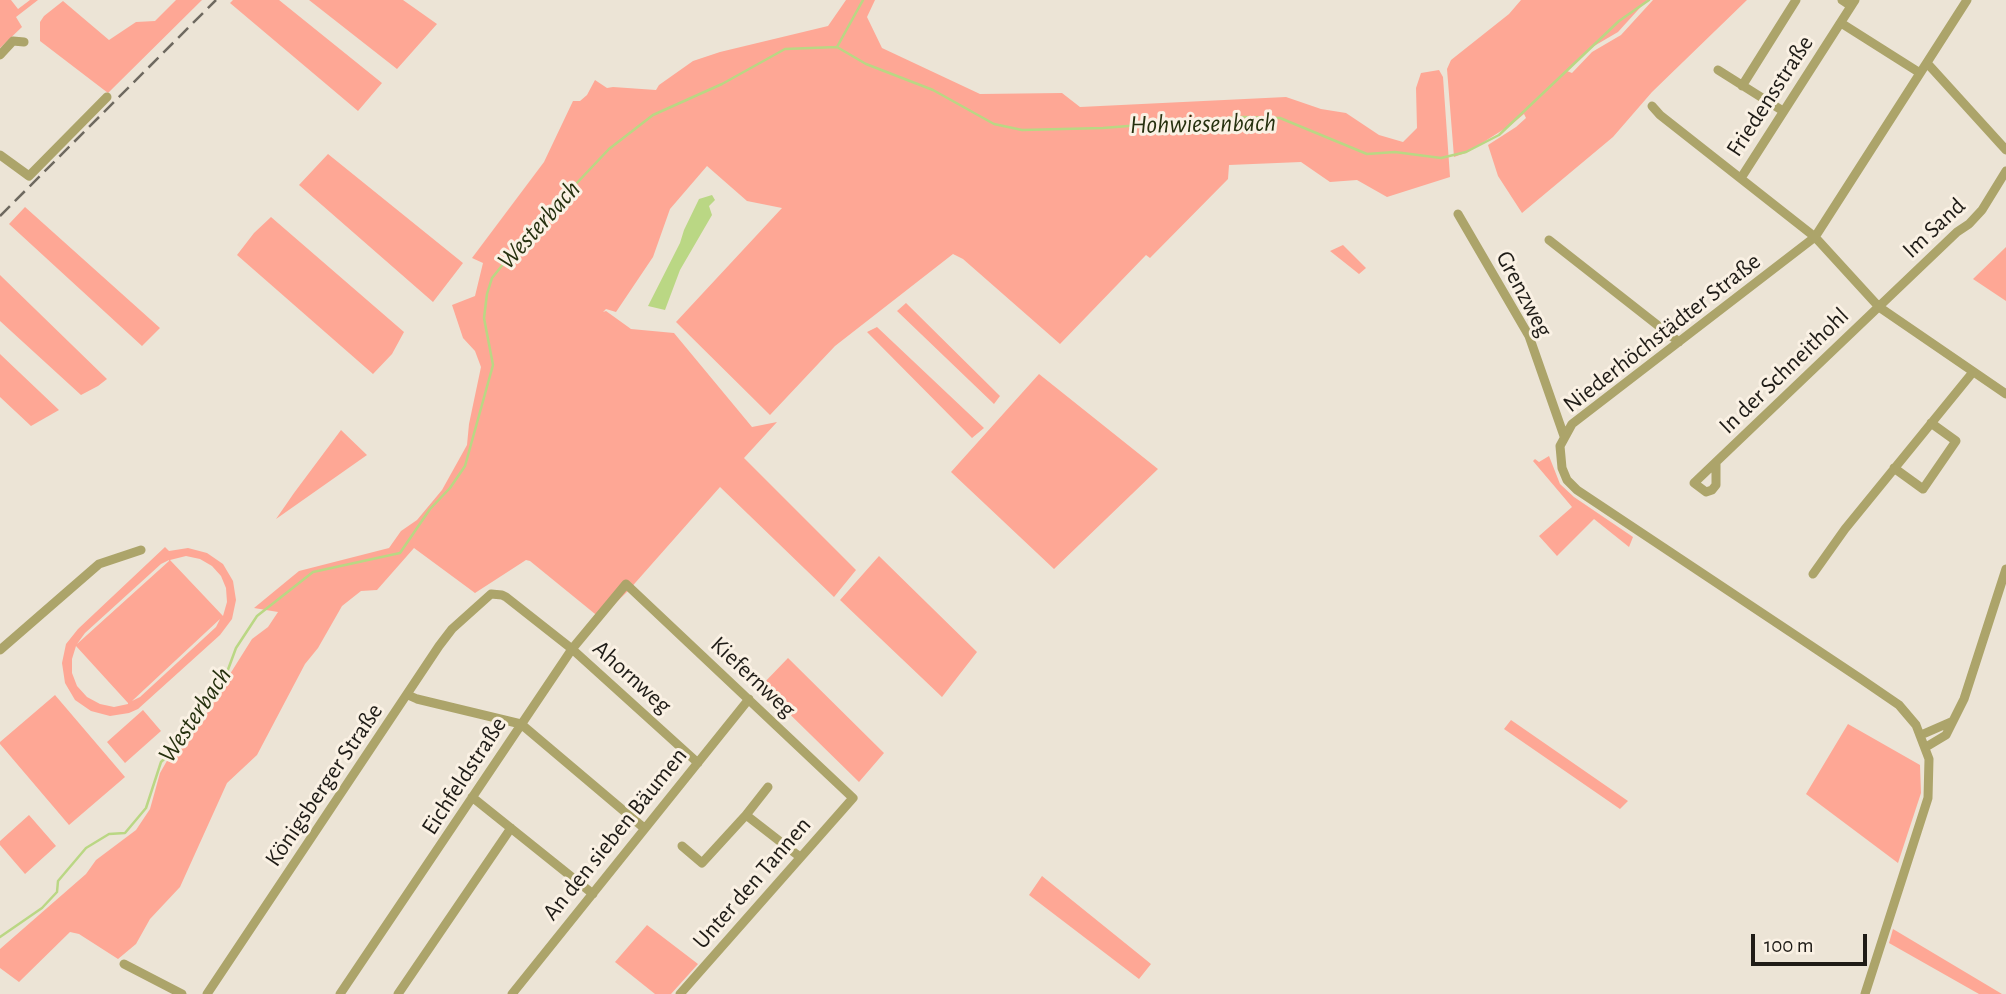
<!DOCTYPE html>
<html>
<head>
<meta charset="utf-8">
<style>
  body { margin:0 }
  #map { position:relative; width:2006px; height:994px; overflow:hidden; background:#ece4d6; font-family:"Alegreya Sans",sans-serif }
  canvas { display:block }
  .scale { position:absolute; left:1751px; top:934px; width:116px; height:32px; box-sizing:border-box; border:4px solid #1f1c17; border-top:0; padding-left:9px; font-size:21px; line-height:24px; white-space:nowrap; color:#1f1c17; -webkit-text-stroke:5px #faf1e4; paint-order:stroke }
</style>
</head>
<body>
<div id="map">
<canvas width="2006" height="994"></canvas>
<div class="scale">100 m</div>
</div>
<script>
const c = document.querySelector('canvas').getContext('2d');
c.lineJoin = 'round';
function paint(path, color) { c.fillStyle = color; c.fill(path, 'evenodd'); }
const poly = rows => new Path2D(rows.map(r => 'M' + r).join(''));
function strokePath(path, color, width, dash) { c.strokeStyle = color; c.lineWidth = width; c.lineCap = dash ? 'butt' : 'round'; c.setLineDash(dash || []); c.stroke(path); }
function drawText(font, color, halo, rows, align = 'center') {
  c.font = font + ' "Alegreya Sans",sans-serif'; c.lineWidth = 6; c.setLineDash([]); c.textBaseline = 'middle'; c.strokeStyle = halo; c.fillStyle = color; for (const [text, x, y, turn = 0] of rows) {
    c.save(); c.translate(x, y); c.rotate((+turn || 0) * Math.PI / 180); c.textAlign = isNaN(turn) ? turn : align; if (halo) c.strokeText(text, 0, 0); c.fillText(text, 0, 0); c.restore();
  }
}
paint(poly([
  [0,0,11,0,18,9,30,0,38,0,16,17,22,27,0,48],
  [176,0,202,0,108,93,40,41,40,22,44,16,63,1,109,40,136,22,155,21],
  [233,0,279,0,382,83,358,111,230,3],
  [309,0,403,0,437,24,397,69],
  [846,0,875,0,867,17,882,48,980,94,1062,93,1080,107,1286,97,1321,109,1346,113,1379,135,1403,142,1417,128,1416,88,1421,73,1439,70,1443,77,1450,177,1387,197,1357,180,1330,182,1301,162,1229,165,1228,179,1150,258,1146,255,1060,344,963,259,953,254,835,346,770,415,676,322,782,208,747,201,707,166,670,209,653,257,616,312,606,309,603,312,606,311,631,329,674,333,752,427,777,422,744,458,856,570,834,597,720,487,628,591,600,618,530,561,526,560,475,593,414,548,377,590,361,591,342,606,318,648,305,664,257,755,227,783,180,887,150,919,136,944,118,959,79,934,70,932,19,982,0,968,0,949,86,874,96,860,136,830,150,809,160,773,168,759,186,742,194,729,206,719,208,709,252,639,268,627,278,612,254,608,299,571,389,548,401,531,417,520,442,490,467,445,469,424,481,367,475,351,463,338,452,305,475,296,483,263,472,258,544,162,573,101,580,101,587,95,595,80,607,88,613,87,656,90,659,85,693,61,720,52,828,26],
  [1521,0,1647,0,1618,32,1589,49,1567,71,1572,73,1592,52,1621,35,1653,0,1747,0,1652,92,1613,137,1522,213,1498,176,1488,145,1516,127,1526,118,1524,114,1512,124,1468,152,1454,157,1447,69,1451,60,1509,14],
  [328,154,463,263,433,302,299,185],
  [25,207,160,328,142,346,9,224],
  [271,217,404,332,392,354,373,374,237,255,254,233],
  [1343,245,1366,268,1359,274,1330,251],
  [2006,247,2006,301,1973,279],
  [0,275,107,379,98,386,81,395,0,321],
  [906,303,1000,396,994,404,897,311],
  [877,327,984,428,972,438,867,332],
  [0,354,59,410,31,426,0,397],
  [1039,374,1158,469,1054,569,951,472],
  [341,430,367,455,276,519,294,493],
  [1549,456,1560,484,1574,497,1633,537,1629,547,1594,519,1557,556,1539,536,1572,507,1533,461,1535,459,1539,462],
  [165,547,169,551,188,548,207,553,223,564,233,581,236,600,232,619,220,635,138,709,129,713,110,716,91,711,75,700,65,683,62,663,66,644,78,629],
  [186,556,200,559,212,566,221,576,226,588,227,602,223,616,170,560],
  [169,560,169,561,77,644,85,633,161,564],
  [220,619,216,627,140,697,132,701],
  [76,646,128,703,128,704,114,707,100,704,87,697,77,686,72,673,72,659],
  [879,556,977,652,942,697,840,600],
  [788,658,884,753,859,782,761,686],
  [55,695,125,777,69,825,0,744,0,742],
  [143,710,161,731,125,763,107,742],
  [1511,720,1628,801,1620,809,1504,729],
  [1848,724,1920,765,1921,793,1898,863,1806,794],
  [29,815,56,846,25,874,0,845,0,841],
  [1042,876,1151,964,1139,979,1029,895],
  [647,925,698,964,671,994,655,994,615,962],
  [1893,929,2002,994,1979,994,1889,943]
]), '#fea795');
paint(poly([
  [712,195,715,200,709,206,712,215,680,270,665,310,648,306,680,243,684,230,699,199]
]), '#bad784');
strokePath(poly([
  [837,47,866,64,933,90,994,124,1022,130,1103,128,1242,117,1280,118,1367,154,1395,152,1441,158,1466,152,1499,135,1619,21,1649,0],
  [0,937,42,908,57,892,58,881,86,848,109,834,125,833,146,808,161,762,184,740,198,719,226,675,236,648,257,616,313,572,400,553,430,509,450,488,465,466,493,365,484,318,487,294,492,278,522,241,609,149,653,115,722,84,785,49,837,47,863,0]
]), '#bad784', 2.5);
strokePath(poly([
  [1842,0,1851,6],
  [1841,23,1920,73],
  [0,55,13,41,24,42],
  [1927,63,2006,150],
  [1718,70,1783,111],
  [1742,86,1796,0],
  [1652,106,1660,115,1815,237,1879,307,2006,394],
  [0,155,29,176,107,97],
  [1741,178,1855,0],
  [1458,214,1529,336,1564,436],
  [1549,240,1679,342],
  [1716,462,1694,483,1706,492,1712,490,1716,485,1716,462,1957,232,1969,224,1982,210,2006,171],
  [1894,468,1923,489,1956,441,1931,423],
  [1813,574,1845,529,1973,372],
  [0,650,99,564,141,550],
  [408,695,417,699,521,724,644,828],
  [1921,735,1953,721],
  [1926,747,1946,735,1964,699,2006,569],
  [472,797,593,894],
  [746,815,800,857],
  [682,846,702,863,746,815,768,787],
  [124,964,182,994],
  [207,994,439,646,452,629,491,594,502,595,506,597,572,649,698,763],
  [340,994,572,649,626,584,853,798,680,994],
  [398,994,511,828],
  [512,994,749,699],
  [1865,994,1928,798,1929,759,1916,725,1899,705,1861,679,1577,490,1567,480,1562,468,1560,446,1572,424,1815,237,1967,0]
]), '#aca46a', 9);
strokePath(poly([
  [0,216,216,0]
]), '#6e6960', 2.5, [14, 7]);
drawText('24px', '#1f1c17', '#faf1e4', [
  ["Friedensstraße",1770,96,-57],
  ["Im Sand",1934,228,-43],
  ["Grenzweg",1524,294,62],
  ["Niederhöchstädter Straße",1662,333,-38],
  ["In der Schneithohl",1784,371,-44],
  ["Ahornweg",632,677,42],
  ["Kiefernweg",753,677,43],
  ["Eichfeldstraße",464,776,-57],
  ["Königsberger Straße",324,785,-56],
  ["An den sieben Bäumen",615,834,-51],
  ["Unter den Tannen",752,883,-49]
]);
drawText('italic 26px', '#26310f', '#faf1e4', [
  ["Hohwiesenbach",1203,124,-1],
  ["Westerbach",539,225,-48],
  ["Westerbach",195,715,-56]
]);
</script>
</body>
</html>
